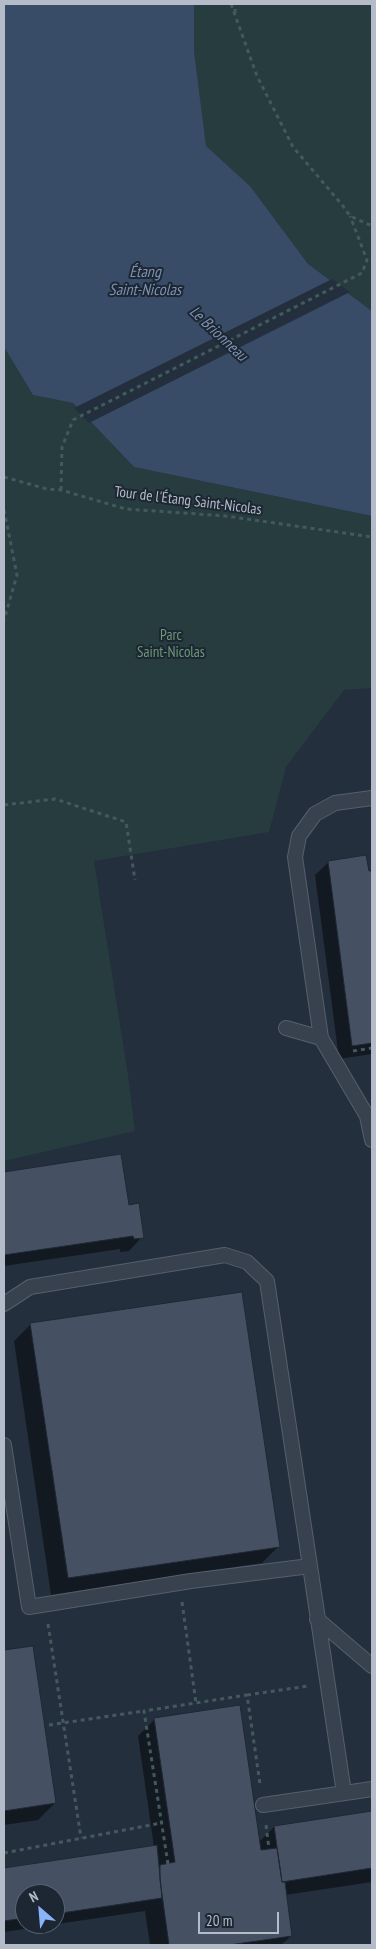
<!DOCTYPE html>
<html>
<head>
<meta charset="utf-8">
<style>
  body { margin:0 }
  #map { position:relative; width:376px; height:1949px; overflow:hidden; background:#242f3e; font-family:"PT Sans Narrow",sans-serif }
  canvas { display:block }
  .frame { position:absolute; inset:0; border:5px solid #b4bcc9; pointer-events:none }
  .north { position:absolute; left:15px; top:1884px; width:50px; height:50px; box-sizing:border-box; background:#1d2633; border:1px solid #59626f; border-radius:50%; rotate:333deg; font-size:14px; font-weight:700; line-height:20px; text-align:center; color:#b4bcc9 }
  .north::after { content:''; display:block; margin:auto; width:18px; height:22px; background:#8ab4f8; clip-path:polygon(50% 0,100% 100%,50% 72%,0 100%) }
  .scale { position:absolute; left:198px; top:1912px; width:81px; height:22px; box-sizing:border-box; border:2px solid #b4bcc9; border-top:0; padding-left:6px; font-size:15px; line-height:18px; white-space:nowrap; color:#b4bcc9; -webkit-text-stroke:4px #1d2633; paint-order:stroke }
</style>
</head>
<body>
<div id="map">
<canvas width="376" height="1949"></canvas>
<div class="frame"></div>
<div class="north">N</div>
<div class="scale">20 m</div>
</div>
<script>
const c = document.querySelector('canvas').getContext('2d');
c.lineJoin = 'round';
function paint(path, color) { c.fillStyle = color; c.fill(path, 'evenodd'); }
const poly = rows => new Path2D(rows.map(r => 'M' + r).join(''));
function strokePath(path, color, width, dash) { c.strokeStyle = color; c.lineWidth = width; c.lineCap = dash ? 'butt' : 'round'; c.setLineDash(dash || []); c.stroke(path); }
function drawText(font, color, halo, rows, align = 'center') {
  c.font = font + ' "PT Sans Narrow",sans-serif'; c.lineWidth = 4; c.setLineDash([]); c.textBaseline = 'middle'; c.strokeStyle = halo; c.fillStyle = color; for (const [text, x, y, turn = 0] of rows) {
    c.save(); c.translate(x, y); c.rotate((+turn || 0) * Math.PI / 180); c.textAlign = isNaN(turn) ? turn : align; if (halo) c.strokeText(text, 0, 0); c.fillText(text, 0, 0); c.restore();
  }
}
paint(poly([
  [194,4,372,4,372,311,308,264,250,186,206,146,194,51],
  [4,347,33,395,73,403,134,467,372,516,372,688,344,690,286,767,269,832,94,861,128,1075,135,1131,4,1161]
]), '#263c3f');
paint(poly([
  [4,4,194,4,194,51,206,146,250,186,308,264,372,311,372,516,134,467,73,403,33,395,4,347]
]), '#394c67');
paint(poly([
  [332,279,350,292,89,423,74,408]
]), '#242f3e');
paint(poly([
  [329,862,368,873,372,872,372,1054,339,1059,315,875],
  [120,1155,128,1206,142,1237,129,1251,120,1252,120,1249,4,1266,4,1173],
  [31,1324,279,1546,262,1563,51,1595,14,1341],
  [32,1647,55,1803,38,1820,4,1825,4,1652],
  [155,1719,259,1842,274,1827,372,1813,372,1882,285,1895,291,1936,281,1945,150,1945,145,1911,4,1932,4,1869,154,1847,138,1736],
  [25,1894,55,1894,55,1924,25,1924]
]), '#0007');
const building = poly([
  [366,855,369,871,372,871,372,1043,352,1046,328,861,366,855],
  [121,1154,129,1205,139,1203,144,1238,134,1239,133,1236,4,1255,4,1172,121,1154],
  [242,1292,280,1547,68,1578,30,1323,242,1292],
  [33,1646,56,1803,4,1811,4,1650,33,1646],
  [240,1705,261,1850,277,1848,282,1882,285,1882,292,1936,229,1945,169,1945,160,1880,160,1865,175,1862,154,1718,240,1705],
  [372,1811,372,1868,282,1882,274,1826,372,1811],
  [157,1845,162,1898,55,1914,55,1894,25,1894,25,1918,4,1921,4,1868,157,1845]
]);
paint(building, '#455162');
strokePath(building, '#1f2835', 1);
const service = poly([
  [286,1028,321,1038,367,1116,372,1140],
  [321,1038,295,857,299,836,315,814,335,803,372,798],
  [4,1304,30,1287,225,1255,247,1262,267,1281,310,1566,191,1581,29,1607,4,1445],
  [310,1566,344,1793],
  [317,1619,372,1666],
  [263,1805,372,1789]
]);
strokePath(service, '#565f6c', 16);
strokePath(poly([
  [231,4,257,76,293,147,343,206,350,216,372,226],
  [235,13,235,4],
  [4,477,47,489,61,490,126,509,226,516,372,537],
  [61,490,62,447,73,420,362,273,367,260,350,216],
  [4,510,17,575,4,620],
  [4,805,55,799,126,822,135,880],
  [353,1051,372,1048],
  [182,1602,196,1703],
  [48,1624,81,1838],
  [247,1695,308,1686],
  [49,1725,144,1711],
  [266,1825,269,1849],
  [4,1853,161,1823],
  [168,1864,144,1711,247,1695,260,1784]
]), '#44595c', 3, [4, 4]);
strokePath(service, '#38414e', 14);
drawText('15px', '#b4bcc9', '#1d2633', [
  ["Tour de l'Étang Saint-Nicolas",188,501,7]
]);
drawText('15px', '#6b9a76', '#1d2633', [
  ["Parc",171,636],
  ["Saint-Nicolas",171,653]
]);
drawText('italic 16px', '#7c92b1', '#1d2633', [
  ["Étang",145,272],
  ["Saint-Nicolas",145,290],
  ["Le Brionneau",218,334,43]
]);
</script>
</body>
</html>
